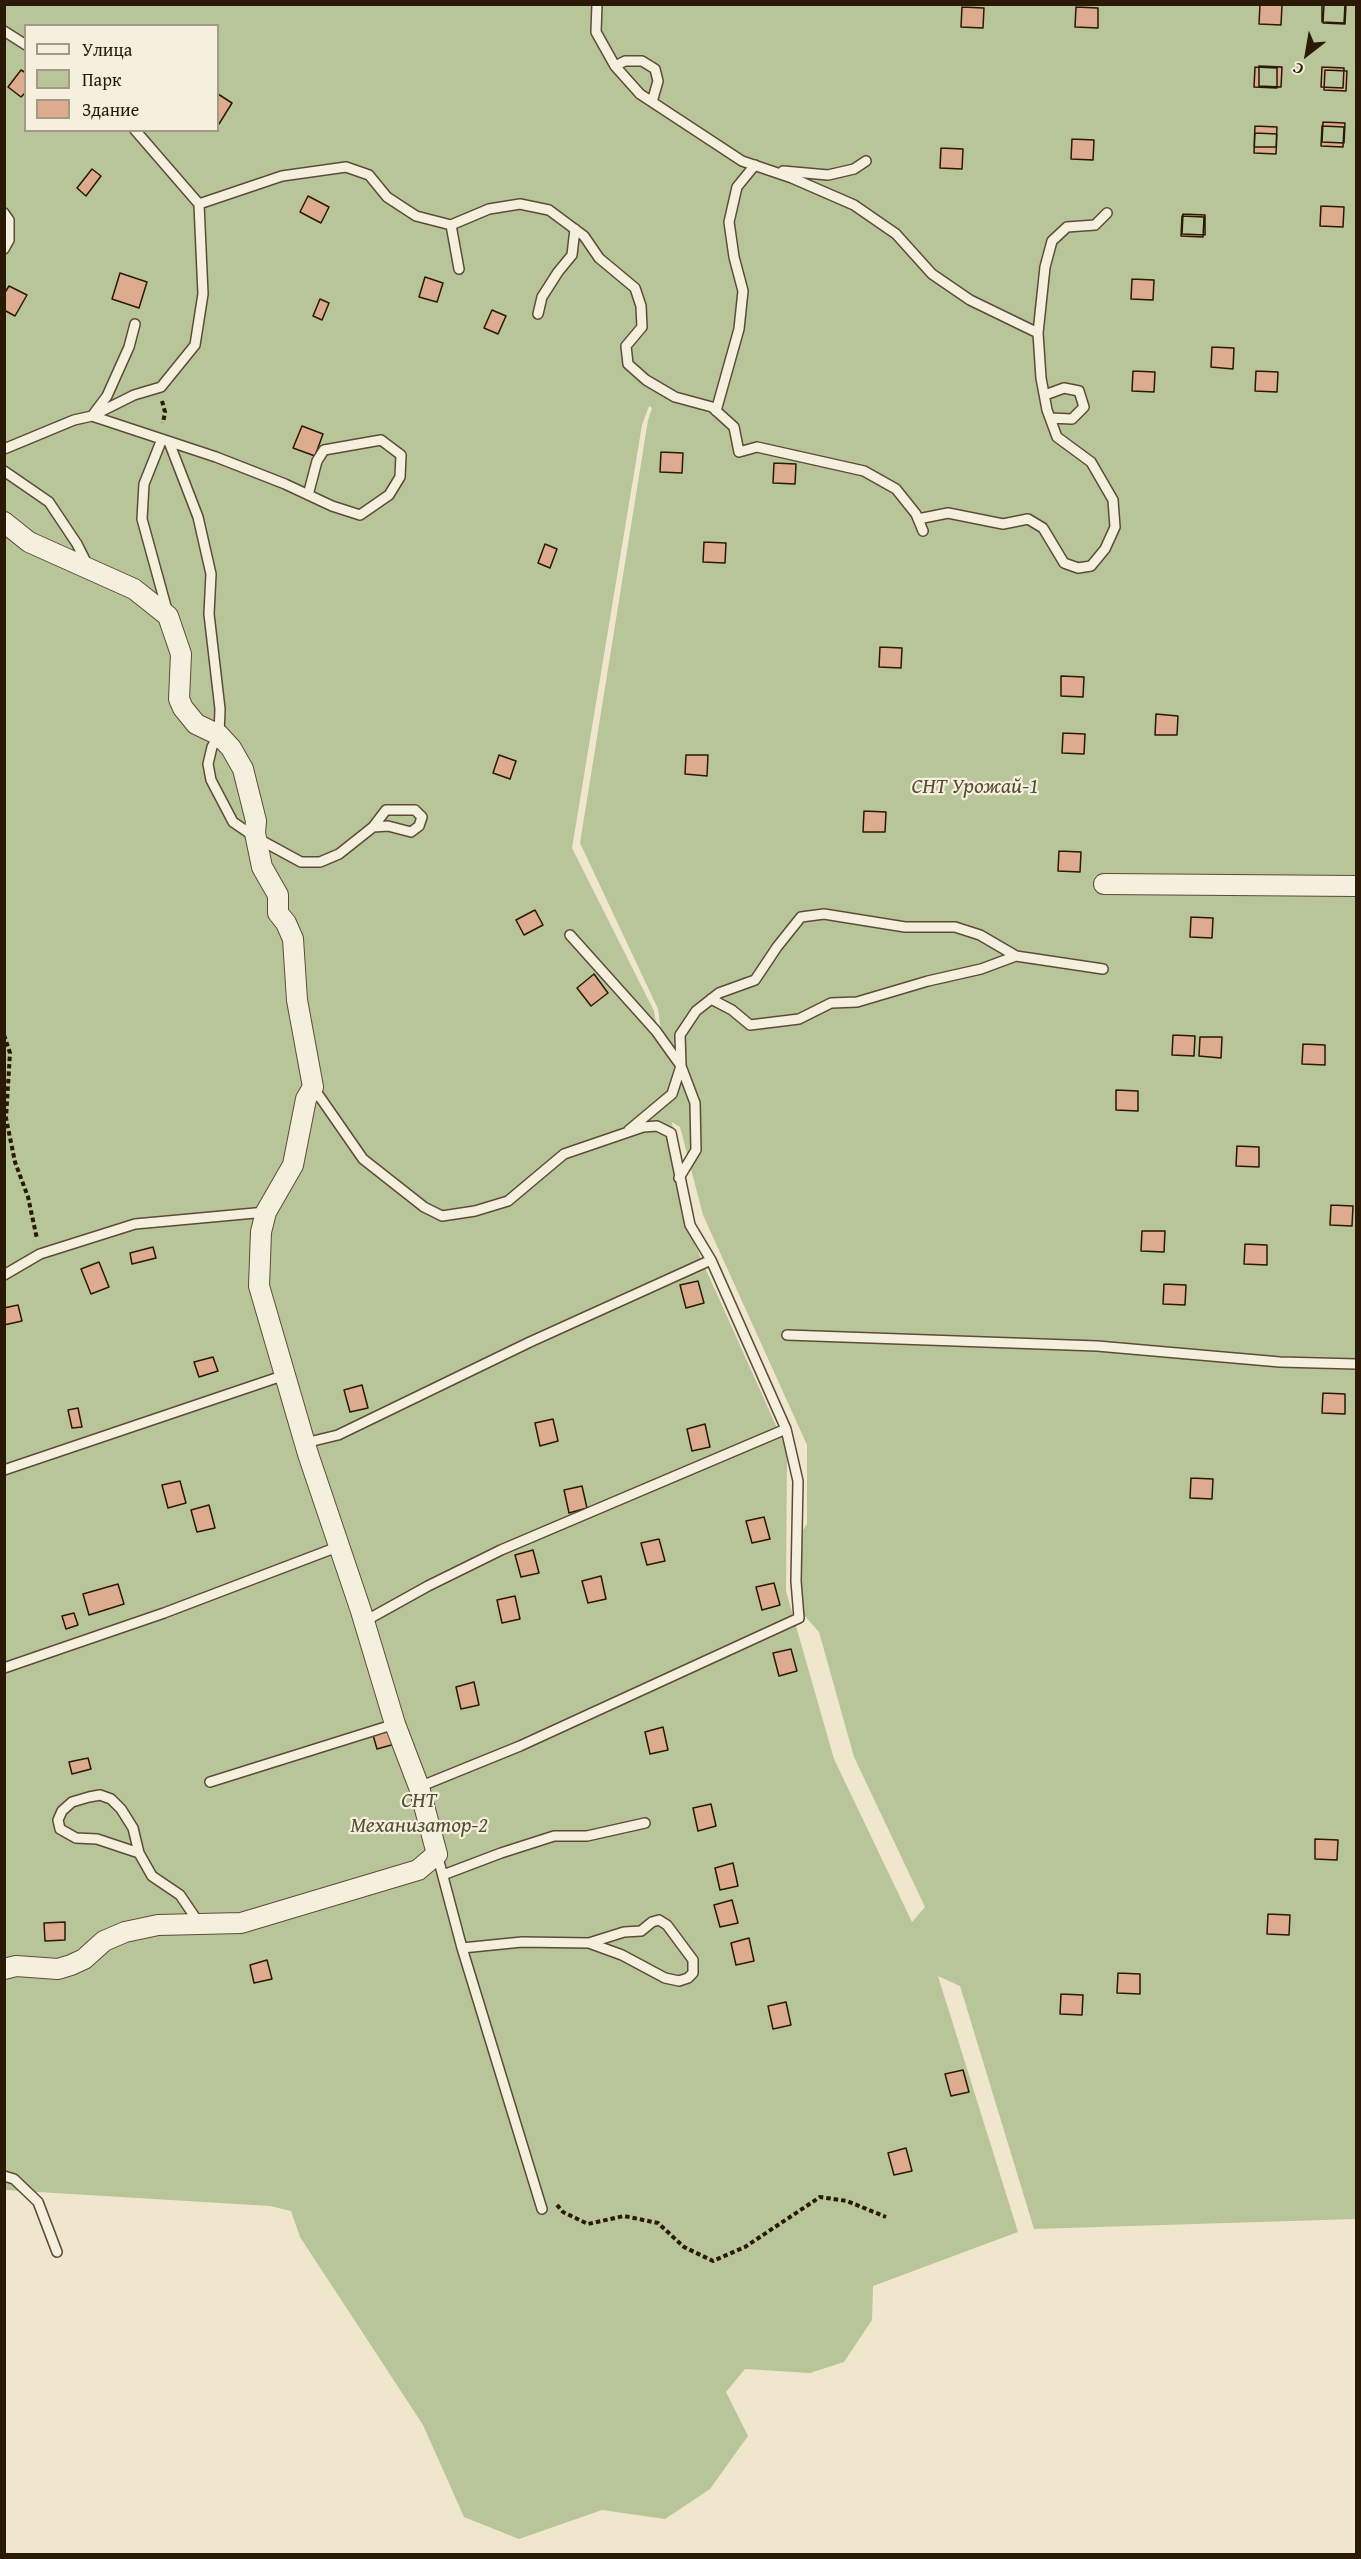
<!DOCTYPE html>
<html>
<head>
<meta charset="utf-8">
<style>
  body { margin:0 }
  #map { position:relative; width:1361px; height:2559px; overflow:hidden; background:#f0e6cd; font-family:"Gentium Book Plus",serif }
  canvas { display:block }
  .frame { position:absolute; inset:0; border:6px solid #2a1905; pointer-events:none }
  .legend { position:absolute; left:24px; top:24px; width:195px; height:108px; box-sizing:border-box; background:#f5efde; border:2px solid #a49987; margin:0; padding:8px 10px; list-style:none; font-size:18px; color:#2a1905 }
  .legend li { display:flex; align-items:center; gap:12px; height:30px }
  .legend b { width:30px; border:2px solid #a49987 }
  .north { position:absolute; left:1277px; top:24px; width:60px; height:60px; -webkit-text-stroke:4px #f5efde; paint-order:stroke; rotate:211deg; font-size:16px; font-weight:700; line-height:24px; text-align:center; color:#2a1905 }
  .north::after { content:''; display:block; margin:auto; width:21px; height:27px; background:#2a1905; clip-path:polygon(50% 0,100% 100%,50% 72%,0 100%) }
</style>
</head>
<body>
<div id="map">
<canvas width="1361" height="2559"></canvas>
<div class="frame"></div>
<ul class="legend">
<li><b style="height:8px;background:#f5efde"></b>Улица</li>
<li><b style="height:16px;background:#b8c599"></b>Парк</li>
<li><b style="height:16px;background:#ddab8d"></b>Здание</li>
</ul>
<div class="north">С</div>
</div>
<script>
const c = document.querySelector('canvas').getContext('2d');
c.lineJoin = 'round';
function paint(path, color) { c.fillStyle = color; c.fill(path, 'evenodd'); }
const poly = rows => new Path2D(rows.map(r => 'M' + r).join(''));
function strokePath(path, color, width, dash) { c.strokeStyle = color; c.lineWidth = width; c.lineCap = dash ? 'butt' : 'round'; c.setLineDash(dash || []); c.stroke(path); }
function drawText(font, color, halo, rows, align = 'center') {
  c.font = font + ' "Gentium Book Plus",serif'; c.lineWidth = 4.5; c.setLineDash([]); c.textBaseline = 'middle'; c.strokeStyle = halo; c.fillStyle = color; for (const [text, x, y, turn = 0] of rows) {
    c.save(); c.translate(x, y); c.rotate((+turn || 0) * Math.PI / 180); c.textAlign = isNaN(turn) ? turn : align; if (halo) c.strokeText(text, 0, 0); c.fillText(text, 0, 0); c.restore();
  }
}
paint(poly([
  [4,5,1356,5,1356,2219,1034,2229,960,1986,938,1976,1018,2232,873,2286,872,2320,844,2362,810,2373,745,2369,726,2392,748,2436,710,2489,665,2519,602,2510,519,2539,464,2517,423,2425,300,2237,291,2211,270,2206,5,2190],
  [26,26,218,26,218,130,26,130],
  [649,406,652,408,648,420,580,843,658,1009,662,1038,660,1044,654,1011,572,848,642,425],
  [672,1122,680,1127,703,1215,807,1445,807,1524,801,1533,790,1577,804,1615,819,1632,854,1757,925,1907,912,1922,834,1759,786,1591,787,1450,686,1225]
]), '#b8c599');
const building = poly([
  [1260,4,1282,5,1281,25,1259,24,1260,4],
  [1322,4,1345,4,1344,23,1322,22,1322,4],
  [1324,4,1346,4,1345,24,1323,23,1324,4],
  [962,7,984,8,983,28,961,27,962,7],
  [1076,7,1098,8,1098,28,1075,27,1076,7],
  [1259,66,1282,67,1281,87,1259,86,1259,66],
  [1255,67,1277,68,1277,88,1254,87,1255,67],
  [1322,67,1344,68,1343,88,1321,87,1322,67],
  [21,70,26,73,26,92,21,97,8,87,21,70],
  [1325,70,1347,71,1346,91,1324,90,1325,70],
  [218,94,232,103,219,124,218,123,218,94],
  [1323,122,1345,123,1344,143,1322,142,1323,122],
  [1255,126,1277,127,1276,147,1254,147,1255,126],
  [1322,126,1344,127,1343,147,1321,146,1322,126],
  [1255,133,1277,134,1276,154,1254,153,1255,133],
  [1072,139,1094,140,1093,160,1071,159,1072,139],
  [941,148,963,149,962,169,940,168,941,148],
  [92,169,101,176,86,196,77,188,92,169],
  [308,196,329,207,321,223,300,212,308,196],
  [1321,206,1344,207,1343,227,1320,226,1321,206],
  [1183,214,1205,215,1205,235,1182,234,1183,214],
  [1182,216,1204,217,1203,237,1181,236,1182,216],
  [120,273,147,282,139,308,112,299,120,273],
  [425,277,443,283,437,302,419,297,425,277],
  [1132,279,1154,280,1153,300,1131,299,1132,279],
  [9,286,27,295,15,316,4,310,4,294,9,286],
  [320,299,329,303,322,320,313,316,320,299],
  [492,310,506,316,498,334,484,328,492,310],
  [1212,347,1234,348,1233,369,1211,367,1212,347],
  [1133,371,1155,372,1154,392,1132,391,1133,371],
  [1256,371,1278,372,1277,392,1255,391,1256,371],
  [302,426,323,434,315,456,293,448,302,426],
  [661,452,683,453,682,473,660,472,661,452],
  [774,463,796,464,795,484,773,483,774,463],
  [704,542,726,543,725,563,703,562,704,542],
  [545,544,557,549,550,568,538,563,545,544],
  [880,647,902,648,901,668,879,667,880,647],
  [1061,676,1084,677,1083,697,1061,696,1061,676],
  [1156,714,1178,716,1177,735,1155,735,1156,714],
  [1063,733,1085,734,1084,754,1062,753,1063,733],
  [499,755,516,761,510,779,493,773,499,755],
  [686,755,708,755,707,776,685,774,686,755],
  [864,811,886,812,885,832,863,832,864,811],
  [1059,851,1081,852,1080,872,1058,871,1059,851],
  [535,910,543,925,524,935,516,920,535,910],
  [1191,917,1213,918,1212,938,1190,937,1191,917],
  [594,974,608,993,591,1006,577,988,594,974],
  [1173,1035,1195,1036,1194,1056,1172,1055,1173,1035],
  [1200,1037,1222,1037,1221,1058,1199,1056,1200,1037],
  [1303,1044,1325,1045,1325,1065,1302,1064,1303,1044],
  [1116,1090,1138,1091,1138,1111,1116,1110,1116,1090],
  [1237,1146,1259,1147,1259,1167,1236,1166,1237,1146],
  [1331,1205,1353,1206,1352,1226,1330,1225,1331,1205],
  [1142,1231,1165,1231,1164,1252,1141,1251,1142,1231],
  [1245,1244,1267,1245,1267,1265,1244,1264,1245,1244],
  [153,1247,156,1258,132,1264,130,1253,153,1247],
  [99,1262,109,1287,91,1294,81,1269,99,1262],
  [698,1281,704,1303,686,1308,680,1285,698,1281],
  [1164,1284,1186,1285,1185,1305,1163,1304,1164,1284],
  [18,1305,22,1321,4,1325,4,1308,18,1305],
  [213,1357,218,1371,199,1377,194,1362,213,1357],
  [362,1385,368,1408,350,1412,344,1390,362,1385],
  [1323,1393,1345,1394,1345,1414,1322,1413,1323,1393],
  [78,1408,82,1427,72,1428,68,1410,78,1408],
  [553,1419,558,1441,540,1446,535,1423,553,1419],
  [705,1424,710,1447,692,1451,687,1429,705,1424],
  [1191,1478,1213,1479,1212,1499,1190,1498,1191,1478],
  [180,1481,186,1503,168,1508,162,1485,180,1481],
  [582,1486,587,1508,569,1513,564,1490,582,1486],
  [209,1505,215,1528,197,1532,191,1510,209,1505],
  [764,1517,770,1539,752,1543,746,1521,764,1517],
  [659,1539,665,1561,647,1565,641,1543,659,1539],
  [533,1550,539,1573,521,1577,515,1555,533,1550],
  [601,1576,606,1599,588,1603,582,1581,601,1576],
  [774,1583,780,1605,762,1610,756,1587,774,1583],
  [118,1584,124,1604,89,1615,83,1594,118,1584],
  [515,1596,520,1619,502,1623,497,1600,515,1596],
  [74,1613,78,1625,66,1629,62,1616,74,1613],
  [791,1649,797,1671,779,1676,773,1653,791,1649],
  [474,1682,479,1705,461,1709,456,1687,474,1682],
  [663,1727,668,1750,650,1754,645,1732,663,1727],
  [391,1730,395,1744,377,1749,373,1735,391,1730],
  [88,1758,91,1769,72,1774,69,1762,88,1758],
  [711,1804,716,1826,698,1831,693,1808,711,1804],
  [1315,1839,1338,1840,1337,1860,1315,1859,1315,1839],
  [733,1863,738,1886,720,1890,715,1868,733,1863],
  [732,1900,738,1923,720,1927,714,1905,732,1900],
  [1268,1914,1290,1915,1289,1935,1267,1934,1268,1914],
  [65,1922,65,1940,45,1941,44,1923,65,1922],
  [749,1938,754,1961,736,1965,731,1943,749,1938],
  [267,1960,272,1979,254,1983,250,1965,267,1960],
  [1118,1973,1140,1974,1140,1994,1117,1993,1118,1973],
  [1061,1994,1083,1995,1082,2015,1060,2014,1061,1994],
  [786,2002,791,2025,773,2029,768,2006,786,2002],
  [963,2070,969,2092,951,2096,945,2074,963,2070],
  [906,2148,912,2171,894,2175,888,2153,906,2148]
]);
paint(building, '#ddab8d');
strokePath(building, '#2a1905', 1.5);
const lane = poly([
  [597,4,596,32,615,66,640,94,742,161,792,178,854,205,896,234,932,274,970,300,1038,333],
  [4,31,26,45],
  [615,66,625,61,642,61,655,69,658,81,652,102],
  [783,171,828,175,854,169,866,161],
  [199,204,282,176,346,167,369,175,387,197,416,216,451,225,489,209,520,204,549,210,584,236,599,258,635,288,641,306,642,327,626,346,628,364,646,380,675,397,712,407,734,427,739,452,757,447,864,471,896,489,916,514,923,531],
  [4,213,9,220,9,240,4,249],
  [451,225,459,269],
  [538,314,542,297,558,272,572,255,575,229],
  [135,324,129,347,107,396,92,416,216,457,285,484,332,506,360,515,389,495,400,477,401,455,381,440,324,450,317,461,308,495],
  [1045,395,1064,388,1079,391,1084,407,1072,419,1050,418],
  [716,411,739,329,743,291,734,257,729,222,737,187,755,165],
  [162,439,144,484,142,519,167,610],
  [169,442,198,517,211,574,209,614,220,709,219,735,212,747,208,764,211,780,233,822,255,837,301,862,320,862,339,854,373,827,388,826,411,832,419,826,422,817,415,810,386,810,373,827],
  [4,449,74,420,92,416,134,395,161,387,195,345,203,294,199,204,135,130],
  [4,471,49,502,77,544,88,566],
  [918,519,948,513,1003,524,1028,519,1043,528,1064,563,1078,568,1091,566,1105,549,1115,527,1113,500,1091,462,1057,437,1047,410,1041,378,1038,333,1045,267,1052,241,1067,227,1095,225,1107,213],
  [570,935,656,1031,681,1066,672,1094,629,1130],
  [711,999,732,1010,750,1025,799,1019,831,1003,857,1002,928,981,981,969,1016,956],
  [313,1087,363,1159,424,1207,442,1216,475,1211,508,1201,564,1154,643,1127,657,1126,671,1133,690,1225,711,1260,786,1429,798,1481,796,1581,799,1618,520,1746,419,1787],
  [679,1178,696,1150,695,1103,681,1066,680,1035,696,1011,719,993,755,980,777,947,801,917,824,914,905,927,955,927,980,935,1016,956,1103,969],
  [4,1275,40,1254,135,1224,266,1212],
  [787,1335,1097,1346,1280,1362,1356,1364],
  [305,1443,338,1435,530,1342,711,1260],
  [4,1470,285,1375],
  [365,1621,428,1586,501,1550,786,1429],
  [4,1668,164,1613,340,1546],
  [210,1782,395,1724],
  [139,1853,97,1839,76,1838,60,1829,58,1820,62,1811,72,1802,89,1797,100,1795,111,1799,121,1809,133,1828,139,1853,152,1876,180,1895,199,1923],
  [437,1854,462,1948,542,2209],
  [443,1875,501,1853,554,1836,587,1836,645,1823],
  [462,1948,522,1942,589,1943,622,1955,665,1978,679,1981,688,1978,693,1973,693,1960,667,1925,659,1920,652,1922,641,1931,624,1932,589,1943],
  [4,2176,14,2179,38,2202,57,2252]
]);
const street = poly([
  [4,522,29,542,134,589,168,616,181,654,179,699,183,708,196,724,219,735,231,748,243,769,256,821,255,833,262,867,278,895,278,913,286,923,293,939,297,1000,313,1087,306,1099,293,1165,266,1212,261,1232,259,1286,308,1454,361,1611,395,1724,419,1787,437,1854,418,1870,241,1923,158,1925,125,1932,104,1941,84,1959,71,1965,58,1969,16,1966,4,1969],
  [1104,884,1356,886]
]);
strokePath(lane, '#5c4c37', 12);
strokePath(street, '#5c4c37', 22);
strokePath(poly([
  [162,401,165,412,163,423],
  [4,1035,10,1053,6,1118,15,1162,28,1197,37,1239],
  [557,2205,563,2212,588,2224,624,2216,658,2223,684,2247,713,2261,745,2247,820,2197,847,2201,886,2217]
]), '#2a1905', 4, [4.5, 3]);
strokePath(lane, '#f5efde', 9);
strokePath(street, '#f5efde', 20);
drawText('italic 22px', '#554d31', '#f5efde', [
  ["СНТ Урожай-1",975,787],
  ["СНТ",419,1801],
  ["Механизатор-2",419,1826]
]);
</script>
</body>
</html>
